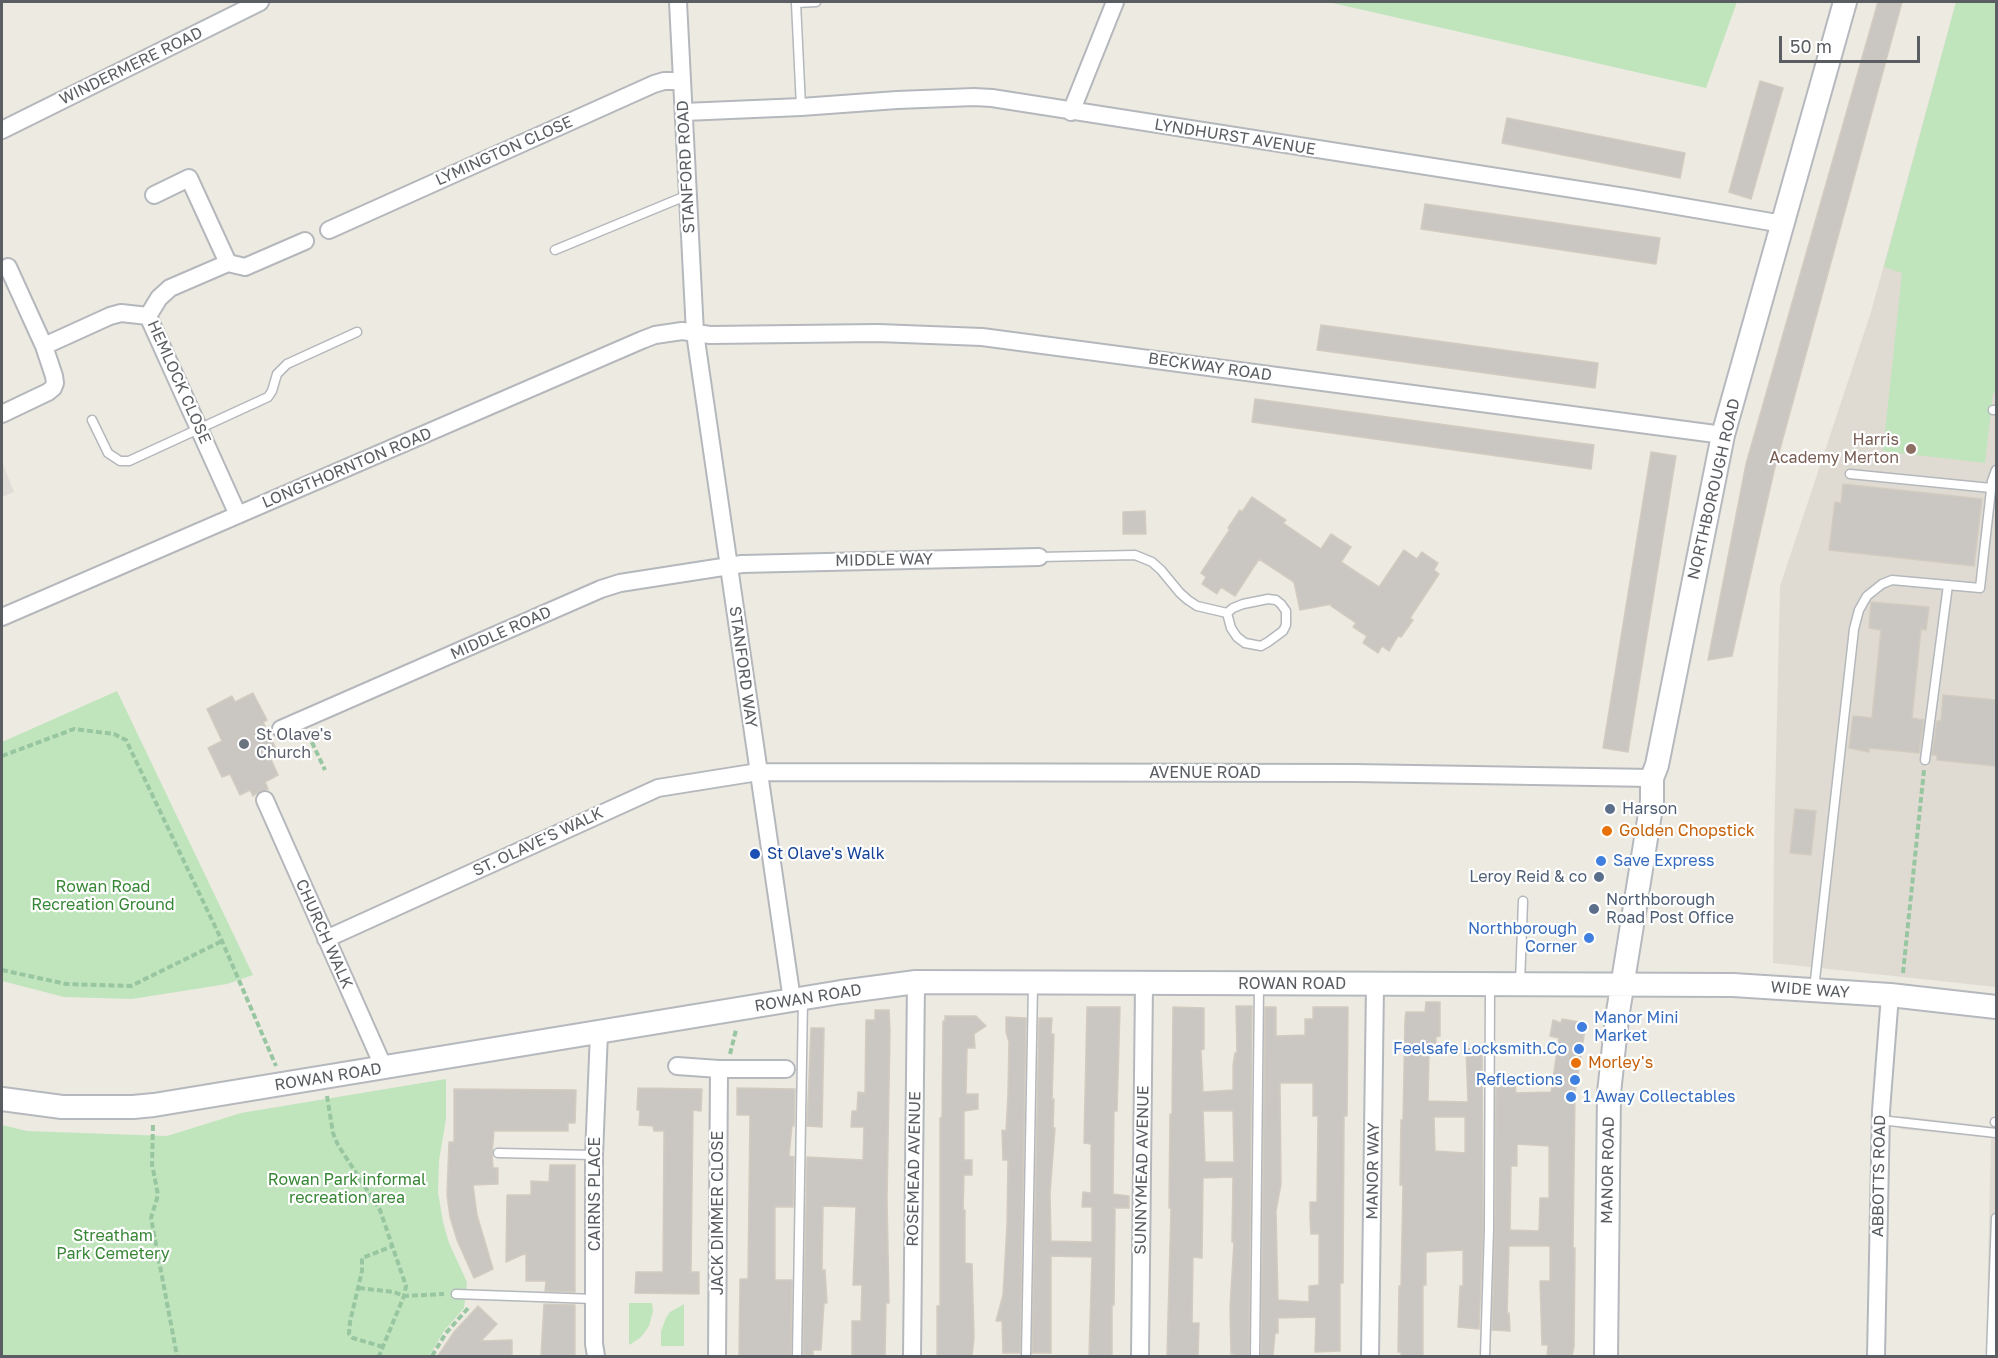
<!DOCTYPE html>
<html>
<head>
<meta charset="utf-8">
<style>
  body { margin:0 }
  #map { position:relative; width:1998px; height:1358px; overflow:hidden; background:#edeae1; font-family:"Golos Text",sans-serif }
  canvas { display:block }
  .frame { position:absolute; inset:0; border:3px solid #5a5e62; pointer-events:none }
  .scale { position:absolute; left:1779px; top:36px; width:141px; height:27px; box-sizing:border-box; border:3px solid #5a5e62; border-top:0; padding-left:8px; font-size:18px; line-height:21px; white-space:nowrap; color:#5a5e62; -webkit-text-stroke:4px #fff; paint-order:stroke }
</style>
</head>
<body>
<div id="map">
<canvas width="1998" height="1358"></canvas>
<div class="frame"></div>
<div class="scale">50 m</div>
</div>
<script>
const c = document.querySelector('canvas').getContext('2d');
c.lineJoin = 'round';
function paint(path, color) { c.fillStyle = color; c.fill(path, 'evenodd'); }
const poly = rows => new Path2D(rows.map(r => 'M' + r).join(''));
function strokePath(path, color, width, dash) { c.strokeStyle = color; c.lineWidth = width; c.lineCap = dash ? 'butt' : 'round'; c.setLineDash(dash || []); c.stroke(path); }
function drawText(font, color, halo, rows, align = 'center') {
  c.font = font + ' "Golos Text",sans-serif'; c.lineWidth = 4.5; c.setLineDash([]); c.textBaseline = 'middle'; c.strokeStyle = halo; c.fillStyle = color; for (const [text, x, y, turn = 0] of rows) {
    c.save(); c.translate(x, y); c.rotate((+turn || 0) * Math.PI / 180); c.textAlign = isNaN(turn) ? turn : align; if (halo) c.strokeText(text, 0, 0); c.fillText(text, 0, 0); c.restore();
  }
}
paint(poly([
  [2,462,14,492,2,497]
]), '#e0ddd9');
paint(poly([
  [1956,2,1996,2,1996,987,1773,963,1774,843,1780,586,1871,312],
  [1901,1116,1996,1127,1996,1356,1986,1356,1991,1138,1900,1129]
]), '#dfdbd2');
paint(poly([
  [1328,2,1737,2,1706,88],
  [1956,2,1996,2,1996,393,1993,393,1985,463,1883,451,1902,273,1884,267],
  [117,691,253,975,227,984,132,999,64,997,2,981,2,742],
  [446,1079,446,1119,439,1161,438,1192,443,1222,449,1243,467,1282,464,1308,444,1331,429,1356,2,1356,2,1125,27,1131,167,1136,241,1113],
  [629,1303,652,1303,653,1311,649,1326,645,1332,640,1338,629,1345],
  [684,1304,684,1346,661,1346,661,1331,666,1318,670,1312]
]), '#c0e5bd');
const building = poly([
  [1878,2,1902,2,1774,471,1732,656,1708,660,1746,464,1878,2],
  [1760,81,1783,88,1751,199,1729,192,1760,81],
  [1507,118,1685,153,1680,178,1502,143,1507,118],
  [1425,204,1660,238,1656,264,1421,229,1425,204],
  [1321,325,1598,363,1595,388,1317,350,1321,325],
  [1255,399,1594,445,1591,469,1252,422,1255,399],
  [1651,452,1676,456,1628,752,1603,748,1651,452],
  [1843,484,1982,499,1974,566,1829,550,1835,502,1841,503,1843,484],
  [1252,497,1286,520,1283,523,1321,549,1331,534,1351,547,1341,562,1379,587,1404,550,1417,559,1422,552,1438,563,1434,570,1439,574,1410,618,1413,620,1401,637,1398,636,1389,651,1382,646,1378,653,1363,643,1367,636,1353,627,1356,623,1331,606,1332,604,1300,610,1294,582,1259,559,1235,596,1221,587,1217,594,1202,584,1206,577,1201,573,1230,529,1228,528,1240,510,1242,512,1252,497],
  [1145,511,1146,534,1123,534,1123,512,1145,511],
  [1871,602,1929,607,1926,630,1921,629,1912,718,1924,720,1919,753,1869,748,1869,752,1849,748,1853,716,1872,718,1881,630,1869,628,1871,602],
  [253,693,267,720,263,722,277,751,269,755,278,775,265,782,268,789,260,791,253,796,250,790,240,795,230,774,222,777,208,748,222,741,207,709,232,696,235,702,253,693],
  [1943,695,1996,700,1996,766,1937,760,1937,755,1932,755,1937,721,1941,721,1943,695],
  [1795,809,1816,811,1811,855,1790,853,1795,809],
  [1426,1002,1440,1002,1440,1036,1436,1037,1436,1053,1429,1053,1428,1101,1468,1102,1466,1049,1482,1048,1483,1229,1479,1329,1458,1327,1460,1286,1463,1286,1463,1250,1426,1252,1426,1285,1423,1285,1423,1356,1401,1356,1401,1352,1398,1352,1399,1286,1401,1286,1403,1185,1400,1185,1401,1120,1403,1120,1405,1020,1406,1012,1425,1012,1426,1002],
  [1434,1117,1465,1117,1465,1153,1435,1151,1434,1117],
  [1236,1006,1252,1006,1249,1356,1234,1356,1234,1354,1231,1354,1230,1307,1234,1242,1232,1242,1233,1177,1203,1178,1202,1258,1193,1257,1192,1323,1199,1323,1198,1356,1167,1356,1171,1208,1169,1208,1170,1114,1172,1114,1173,1007,1204,1008,1204,1049,1201,1050,1203,1092,1233,1090,1233,1065,1235,1053,1237,1053,1236,1006],
  [1203,1111,1233,1111,1234,1162,1205,1162,1203,1111],
  [1087,1007,1120,1007,1117,1111,1114,1111,1113,1194,1129,1196,1129,1208,1113,1208,1115,1210,1114,1305,1112,1305,1112,1356,1089,1356,1092,1257,1051,1256,1051,1353,1032,1353,1039,1018,1052,1018,1051,1034,1054,1034,1052,1099,1054,1099,1053,1128,1055,1128,1050,1193,1051,1241,1092,1242,1092,1207,1082,1207,1083,1192,1091,1193,1091,1144,1084,1143,1087,1007],
  [1265,1007,1276,1007,1276,1036,1305,1035,1305,1019,1313,1019,1313,1007,1348,1007,1347,1116,1344,1116,1343,1283,1340,1283,1340,1351,1315,1352,1316,1317,1278,1318,1278,1333,1275,1333,1273,1356,1261,1356,1265,1007],
  [1280,1083,1313,1083,1313,1116,1318,1116,1317,1202,1310,1202,1310,1219,1311,1234,1319,1234,1319,1285,1309,1286,1309,1302,1278,1300,1276,1211,1281,1184,1280,1083],
  [875,1010,889,1010,890,1031,887,1199,889,1303,886,1303,885,1356,852,1356,852,1321,861,1321,862,1285,853,1285,856,1207,823,1206,822,1270,825,1270,827,1303,824,1303,821,1350,813,1350,813,1356,803,1356,807,1157,863,1160,864,1127,851,1127,852,1111,857,1111,858,1092,865,1093,866,1020,875,1020,875,1010],
  [945,1016,976,1016,986,1026,974,1034,975,1048,967,1048,966,1094,978,1094,978,1109,964,1111,964,1160,972,1160,972,1175,964,1175,963,1210,965,1210,965,1263,972,1264,974,1338,972,1356,937,1356,937,1306,940,1306,940,1118,942,1117,943,1021,945,1021,945,1016],
  [1006,1017,1026,1018,1020,1353,1003,1353,1002,1321,996,1321,1003,1295,1007,1225,1008,1160,1003,1160,1002,1130,1006,1131,1008,1095,1009,1042,1006,1032,1006,1017],
  [1562,1019,1586,1023,1575,1093,1573,1248,1575,1248,1574,1346,1572,1356,1547,1356,1548,1345,1542,1345,1540,1281,1550,1281,1550,1246,1509,1246,1507,1314,1509,1313,1510,1331,1492,1330,1495,1229,1496,1084,1515,1084,1516,1093,1551,1092,1559,1038,1550,1036,1553,1020,1561,1023,1562,1019],
  [1517,1144,1549,1146,1549,1198,1540,1198,1539,1231,1510,1230,1511,1166,1517,1166,1517,1144],
  [811,1028,824,1028,822,1127,807,1126,811,1028],
  [638,1088,702,1089,701,1111,693,1110,691,1272,699,1272,699,1294,635,1293,636,1272,663,1272,664,1131,654,1131,653,1126,639,1125,640,1110,637,1110,638,1088],
  [737,1088,795,1089,794,1126,792,1126,789,1156,794,1157,793,1207,775,1207,775,1280,792,1280,791,1356,739,1356,740,1279,748,1279,750,1115,737,1115,737,1088],
  [454,1089,576,1090,575,1123,568,1123,568,1131,494,1131,492,1153,493,1168,498,1168,498,1184,473,1185,477,1215,493,1269,474,1278,457,1240,450,1217,447,1195,449,1142,454,1142,454,1089],
  [550,1165,575,1165,575,1292,545,1291,546,1281,526,1281,526,1253,506,1262,507,1195,531,1195,531,1181,549,1182,550,1165],
  [544,1304,575,1305,575,1355,572,1355,572,1356,541,1356,544,1304],
  [478,1306,497,1324,481,1341,512,1340,512,1356,438,1356,454,1332,478,1306]
]);
paint(building, '#cac6c1');
strokePath(building, '#d2cbc0', 1.5);
const lane = poly([
  [801,107,796,3,816,2],
  [555,250,688,195],
  [1993,410,1996,410],
  [92,420,108,453,120,461,129,461,268,397,272,391,277,374,287,364,357,332],
  [1850,474,1991,488],
  [1039,557,1135,555,1152,562,1161,570,1180,593,1188,600,1197,606,1227,613],
  [1268,599,1276,600,1281,604,1286,611,1286,625,1283,631,1268,642,1261,646,1245,643,1237,637,1231,628,1227,613,1233,608,1243,604,1268,599],
  [1925,760,1948,585],
  [1520,984,1523,901],
  [1814,989,1854,629,1859,610,1867,596,1882,584,1892,580,1980,588,1992,481,1996,470],
  [1880,1120,1996,1133],
  [1995,1122,1996,1122],
  [498,1153,594,1155],
  [456,1294,594,1299],
  [797,1356,803,999],
  [1026,1356,1033,985],
  [1255,1356,1259,985],
  [1485,1356,1489,1229,1490,985],
  [1991,1356,1996,1218]
]);
const street = poly([
  [678,2,695,333,792,1000],
  [684,112,801,107,897,100,974,97,992,98,1631,198,1783,224],
  [1071,112,1115,2],
  [2,130,260,2],
  [154,195,189,178,228,263],
  [329,230,654,84,664,81,682,81],
  [8,267,44,346,110,316,121,313,148,316],
  [2,414,48,392,53,388,55,383,54,376,44,346],
  [238,515,148,316,159,298,170,288,228,263,245,267,305,241],
  [2,617,642,340,655,335,682,331,710,335,878,333,982,337,1723,435],
  [281,729,601,589,620,583,742,564,1039,557],
  [265,800,384,1068],
  [326,939,658,788,758,772,1355,773,1652,778],
  [677,1066,719,1069,786,1069],
  [596,1356,594,1344,594,1155,599,1032],
  [717,1356,719,1069],
  [912,1356,916,982],
  [1140,1356,1144,983],
  [1370,1356,1375,985],
  [1876,1356,1881,1111,1890,995]
]);
const secondary = poly([
  [2,1099,62,1107,133,1107,154,1105,841,992,916,982,1733,985,1890,995,1996,1007],
  [1606,1356,1609,1093,1617,1018,1652,801,1652,778,1657,765,1723,435,1845,2]
]);
strokePath(lane, '#b4b8bc', 11);
strokePath(street, '#b4b8bc', 20);
strokePath(secondary, '#b5b9be', 26);
strokePath(poly([
  [308,734,325,770],
  [2,756,74,729,114,734,126,740,222,941,276,1066],
  [2,970,66,984,131,986,222,941],
  [1903,973,1924,770],
  [730,1054,736,1030],
  [327,1096,333,1133,338,1145,380,1210,406,1286,404,1296,379,1356],
  [153,1125,152,1164,158,1195,151,1218,177,1356],
  [359,1288,394,1292,404,1296,444,1294],
  [383,1347,353,1338,349,1334,350,1322,362,1271,362,1258,393,1246],
  [432,1356,446,1333,470,1306]
]), '#97c6a1', 4, [6, 3]);
strokePath(lane, '#fff', 8);
strokePath(street, '#fff', 16);
strokePath(secondary, '#fff', 22);
for (const [x, y, r, color] of [
  [1911,449,6,"#8d6e63"],
  [244,744,6,"#6b7280"],
  [1610,809,6,"#5c6f8a"],
  [1607,831,6,"#e8710a"],
  [755,854,6,"#1a4fb4"],
  [1601,861,6,"#3f7fe0"],
  [1599,877,6,"#5c6f8a"],
  [1594,909,6,"#5c6f8a"],
  [1589,938,6,"#3f7fe0"],
  [1582,1027,6,"#3f7fe0"],
  [1579,1049,6,"#3f7fe0"],
  [1576,1063,6,"#e8710a"],
  [1575,1080,6,"#3f7fe0"],
  [1571,1097,6,"#3f7fe0"]
]) { const dot = new Path2D(); dot.arc(x, y, r, 0, 2 * Math.PI); c.fillStyle = color; c.fill(dot); strokePath(dot, '#fff', 2); }
drawText('16px', '#5a5e62', '#fff', [
  ["WINDERMERE ROAD",131,66,-26],
  ["LYNDHURST AVENUE",1235,137,9],
  ["LYMINGTON CLOSE",504,151,-24],
  ["STANFORD ROAD",686,167,-93],
  ["BECKWAY ROAD",1210,367,8],
  ["HEMLOCK CLOSE",179,382,66],
  ["LONGTHORNTON ROAD",347,468,-23],
  ["NORTHBOROUGH ROAD",1714,489,-77],
  ["MIDDLE WAY",884,560,-1],
  ["MIDDLE ROAD",501,633,-24],
  ["STANFORD WAY",743,667,82],
  ["AVENUE ROAD",1205,773],
  ["ST. OLAVE'S WALK",538,842,-25],
  ["CHURCH WALK",324,934,66],
  ["ROWAN ROAD",1292,984],
  ["WIDE WAY",1810,990,4],
  ["ROWAN ROAD",808,998,-9],
  ["ROWAN ROAD",328,1077,-9],
  ["ROSEMEAD AVENUE",914,1169,-89],
  ["SUNNYMEAD AVENUE",1142,1170,-89],
  ["MANOR ROAD",1608,1170,-89],
  ["MANOR WAY",1373,1171,-89],
  ["ABBOTTS ROAD",1879,1176,-89],
  ["CAIRNS PLACE",595,1194,-90],
  ["JACK DIMMER CLOSE",718,1213,-90]
]);
drawText('16px', '#785e54', '#fff', [
  ["Harris",1899,440],
  ["Academy Merton",1899,458]
], 'right');
drawText('16px', '#5b616d', '#fff', [
  ["St Olave's",256,735],
  ["Church",256,753]
], 'left');
drawText('16px', '#4e5e75', '#fff', [
  ["Harson",1622,809],
  ["Leroy Reid & co",1587,877,"right"],
  ["Northborough",1606,900],
  ["Road Post Office",1606,918]
], 'left');
drawText('16px', '#c56008', '#fff', [
  ["Golden Chopstick",1619,831],
  ["Morley's",1588,1063]
], 'left');
drawText('16px', '#164399', '#fff', [
  ["St Olave's Walk",767,854]
], 'left');
drawText('16px', '#366cbe', '#fff', [
  ["Save Express",1613,861],
  ["Northborough",1577,929,"right"],
  ["Corner",1577,947,"right"],
  ["Manor Mini",1594,1018],
  ["Market",1594,1036],
  ["Feelsafe Locksmith.Co",1567,1049,"right"],
  ["Reflections",1563,1080,"right"],
  ["1 Away Collectables",1583,1097]
], 'left');
drawText('16px', '#378635', '#fff', [
  ["Rowan Road",103,887],
  ["Recreation Ground",103,905],
  ["Rowan Park informal",347,1180],
  ["recreation area",347,1198],
  ["Streatham",113,1236],
  ["Park Cemetery",113,1254]
]);
</script>
</body>
</html>
